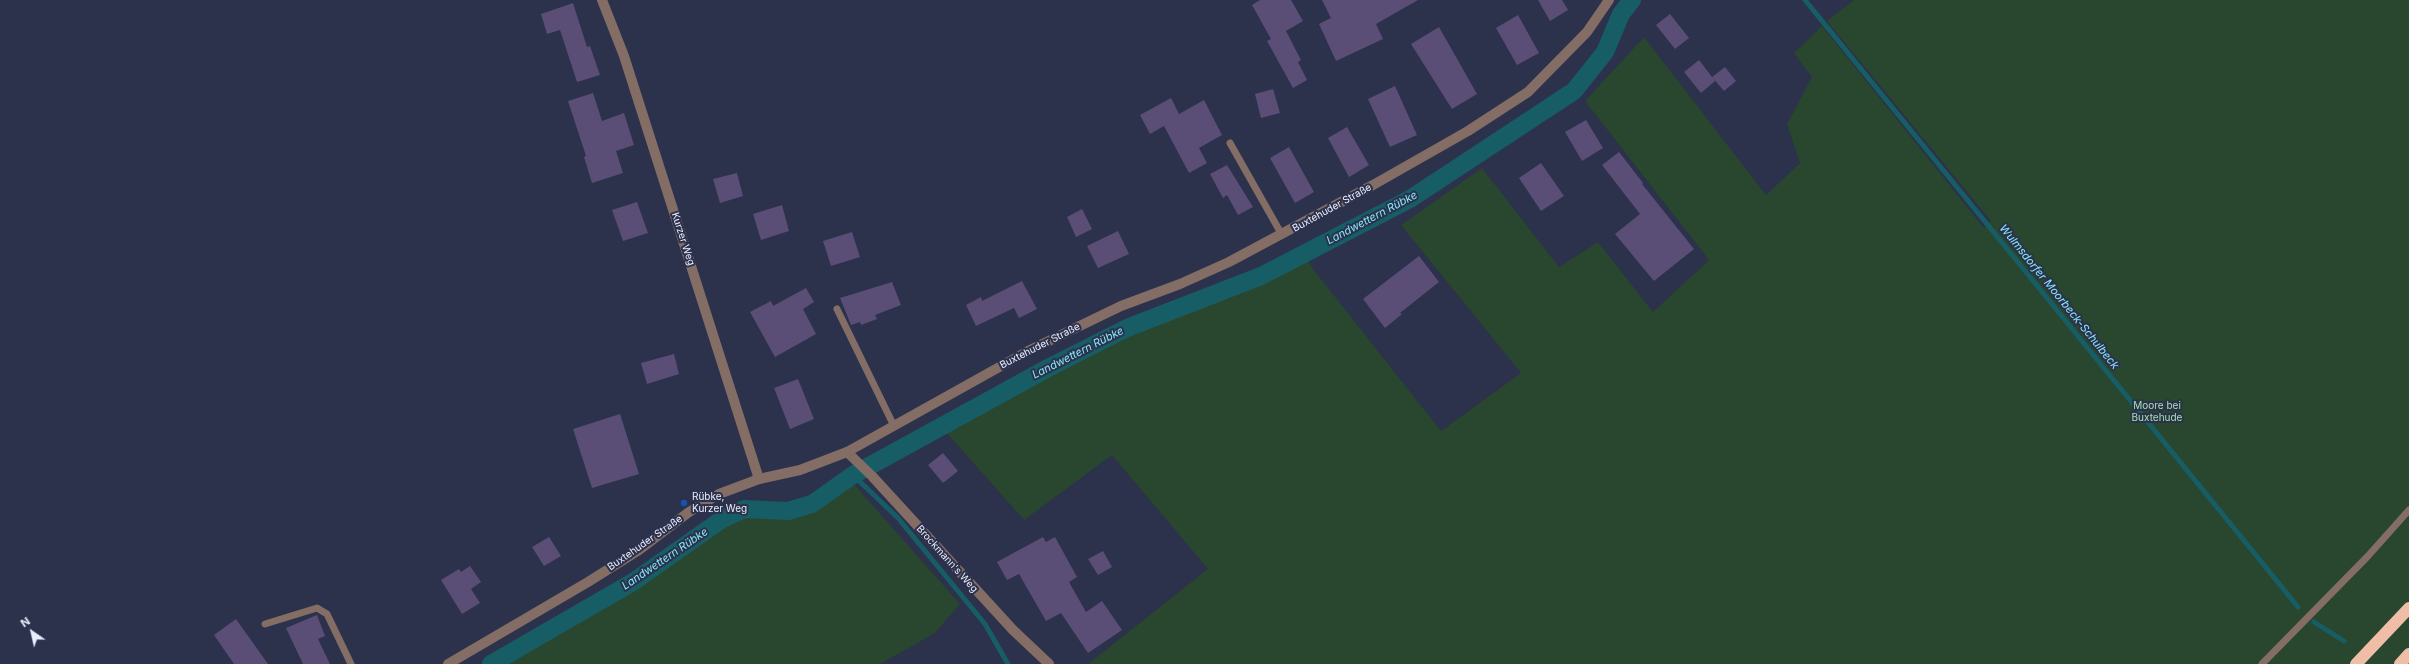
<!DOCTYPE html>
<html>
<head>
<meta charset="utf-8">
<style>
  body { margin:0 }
  #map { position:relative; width:2409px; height:664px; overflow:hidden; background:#2c314c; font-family:Inter,sans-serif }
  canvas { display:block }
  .north { position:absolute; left:12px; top:612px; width:40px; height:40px; -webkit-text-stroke:3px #2c314c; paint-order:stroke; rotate:326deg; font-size:11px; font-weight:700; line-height:16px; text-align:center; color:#e9edfe }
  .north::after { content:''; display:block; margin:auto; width:14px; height:18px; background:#e9edfe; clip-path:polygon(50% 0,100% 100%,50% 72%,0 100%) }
</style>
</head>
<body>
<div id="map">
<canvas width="2409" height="664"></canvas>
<div class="north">N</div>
</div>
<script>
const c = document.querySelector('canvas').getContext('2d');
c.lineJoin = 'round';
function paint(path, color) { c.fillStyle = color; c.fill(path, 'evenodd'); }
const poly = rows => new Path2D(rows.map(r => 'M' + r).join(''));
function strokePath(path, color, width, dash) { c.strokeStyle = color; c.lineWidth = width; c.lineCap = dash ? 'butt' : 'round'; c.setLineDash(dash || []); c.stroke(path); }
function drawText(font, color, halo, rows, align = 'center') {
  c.font = font + ' Inter,sans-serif'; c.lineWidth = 4; c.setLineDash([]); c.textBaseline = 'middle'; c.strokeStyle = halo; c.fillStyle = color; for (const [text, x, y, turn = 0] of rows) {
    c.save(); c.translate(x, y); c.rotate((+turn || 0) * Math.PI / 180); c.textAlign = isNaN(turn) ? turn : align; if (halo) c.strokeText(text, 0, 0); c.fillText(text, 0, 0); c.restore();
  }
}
paint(poly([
  [1854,0,2409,0,2409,664,1088,664,1208,569,1112,455,1024,520,945,431,1051,374,1151,324,1308,260,1313,269,1441,431,1521,373,1401,225,1482,168,1559,267,1598,242,1653,312,1709,260,1585,101,1644,37,1766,195,1800,163,1787,124,1812,77,1794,53,1822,26,1984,228,1991,221,1827,21],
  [852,482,960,604,935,633,880,664,508,664,630,592,723,523,744,513,785,517,811,510]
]), '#29462e');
strokePath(poly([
  [1805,0,2298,607],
  [853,475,898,518,985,624,1008,664],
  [2314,622,2344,641]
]), '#175d66', 5);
strokePath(poly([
  [491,664,633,582,721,520,744,509,788,511,812,504,853,475,1048,368,1127,328,1261,276,1410,199,1574,91,1605,52,1621,14,1632,0]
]), '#175d66', 18);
paint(poly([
  [1260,0,1291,0,1303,21,1286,31,1301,60,1298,62,1307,80,1293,88,1267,41,1271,39,1252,5],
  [1322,0,1418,0,1376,24,1383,39,1336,61,1319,24,1331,18],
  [1538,0,1562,0,1568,10,1550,21],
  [573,3,587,47,590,46,600,75,577,82,560,30,547,34,541,14],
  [1670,14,1689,38,1675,49,1656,25],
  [1518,15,1539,53,1517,65,1496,28],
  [1439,27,1477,94,1452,109,1411,44],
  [1699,60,1715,81,1701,93,1684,72],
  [1725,67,1736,81,1724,91,1712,77],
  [1395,86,1417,135,1390,147,1368,99],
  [1273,89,1280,113,1261,118,1255,94],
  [593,93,602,121,624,113,634,145,616,151,623,173,592,183,584,157,586,156,568,101],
  [1171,98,1179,114,1204,100,1222,135,1199,148,1207,163,1189,173,1164,126,1150,134,1140,115],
  [1586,120,1603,148,1582,161,1565,132],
  [1347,127,1369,165,1349,177,1328,138],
  [1289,147,1314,192,1295,203,1270,158],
  [1619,152,1643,183,1642,184,1694,249,1654,281,1615,234,1640,214,1602,165],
  [1541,163,1564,196,1541,211,1519,178],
  [1227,165,1253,207,1238,215,1227,195,1223,198,1210,174],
  [737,173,743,196,720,203,713,179],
  [637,202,648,233,623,241,612,210],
  [782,205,789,231,761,240,753,214],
  [1082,209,1092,229,1076,237,1067,217],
  [1118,231,1129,254,1098,268,1087,246],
  [852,232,860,257,831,266,823,241],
  [1419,256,1439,282,1400,313,1402,314,1385,328,1363,299],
  [1022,281,1037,309,1019,318,1014,308,976,326,966,305,981,297,982,301],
  [892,282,901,305,875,315,877,319,861,325,860,322,851,325,840,298],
  [806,288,814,302,803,309,816,334,775,357,750,312,771,301,773,306],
  [674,354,679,374,647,384,641,363],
  [798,379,814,419,790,429,774,388],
  [620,414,639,474,592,488,573,429],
  [943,453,958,471,943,483,928,465],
  [549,537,561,556,544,566,532,547],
  [1043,537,1046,542,1055,537,1077,577,1069,582,1086,612,1102,601,1122,630,1088,653,1061,613,1046,621,1019,574,1007,580,997,562],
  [1103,551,1112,567,1098,575,1088,559],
  [470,566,481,582,471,589,480,603,462,614,441,580,459,569,461,572],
  [317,615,325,636,318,639,330,664,303,664,286,628],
  [236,619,268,664,234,664,214,635]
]), '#5a4e77');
strokePath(poly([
  [1230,143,1282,235],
  [837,309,894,426],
  [265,624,317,608,327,614,351,664],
  [2262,664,2368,556,2409,510]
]), '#836d64', 7);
strokePath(poly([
  [602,0,624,56,759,479],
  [847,452,872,476,1013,630,1049,664]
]), '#836d64', 10);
strokePath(poly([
  [448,664,588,582,639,550,689,512,719,494,759,479,800,470,847,452,1028,351,1121,306,1180,284,1229,262,1373,185,1468,131,1528,92,1587,32,1609,0]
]), '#836d64', 10);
strokePath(poly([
  [2356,664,2409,608],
  [2400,664,2409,654]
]), '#f0bda6', 12);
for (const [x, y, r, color] of [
  [684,503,4,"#1a4fb4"]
]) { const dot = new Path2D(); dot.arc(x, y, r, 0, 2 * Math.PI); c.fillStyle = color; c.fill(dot); strokePath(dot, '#2c314c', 1.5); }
drawText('10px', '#e9edfe', '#2c314c', [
  ["Buxtehuder Straße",1332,208,-29],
  ["Kurzer Weg",683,239,72],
  ["Buxtehuder Straße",1040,346,-27],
  ["Buxtehuder Straße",645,543,-35],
  ["Brockmann's Weg",947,559,48]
]);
drawText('10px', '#a4e2ac', '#2c314c', [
  ["Moore bei",2157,406],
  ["Buxtehude",2157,418]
]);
drawText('10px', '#e9edfe', '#2c314c', [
  ["Rübke,",692,497],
  ["Kurzer Weg",692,509]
], 'left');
drawText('italic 11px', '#84eaf9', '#2c314c', [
  ["Landwettern Rübke",1372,218,-28],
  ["Wulmsdorfer Moorbeck-Schulbeck",2059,297,51],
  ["Landwettern Rübke",1078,353,-27],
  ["Landwettern Rübke",665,559,-34]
]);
</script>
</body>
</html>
